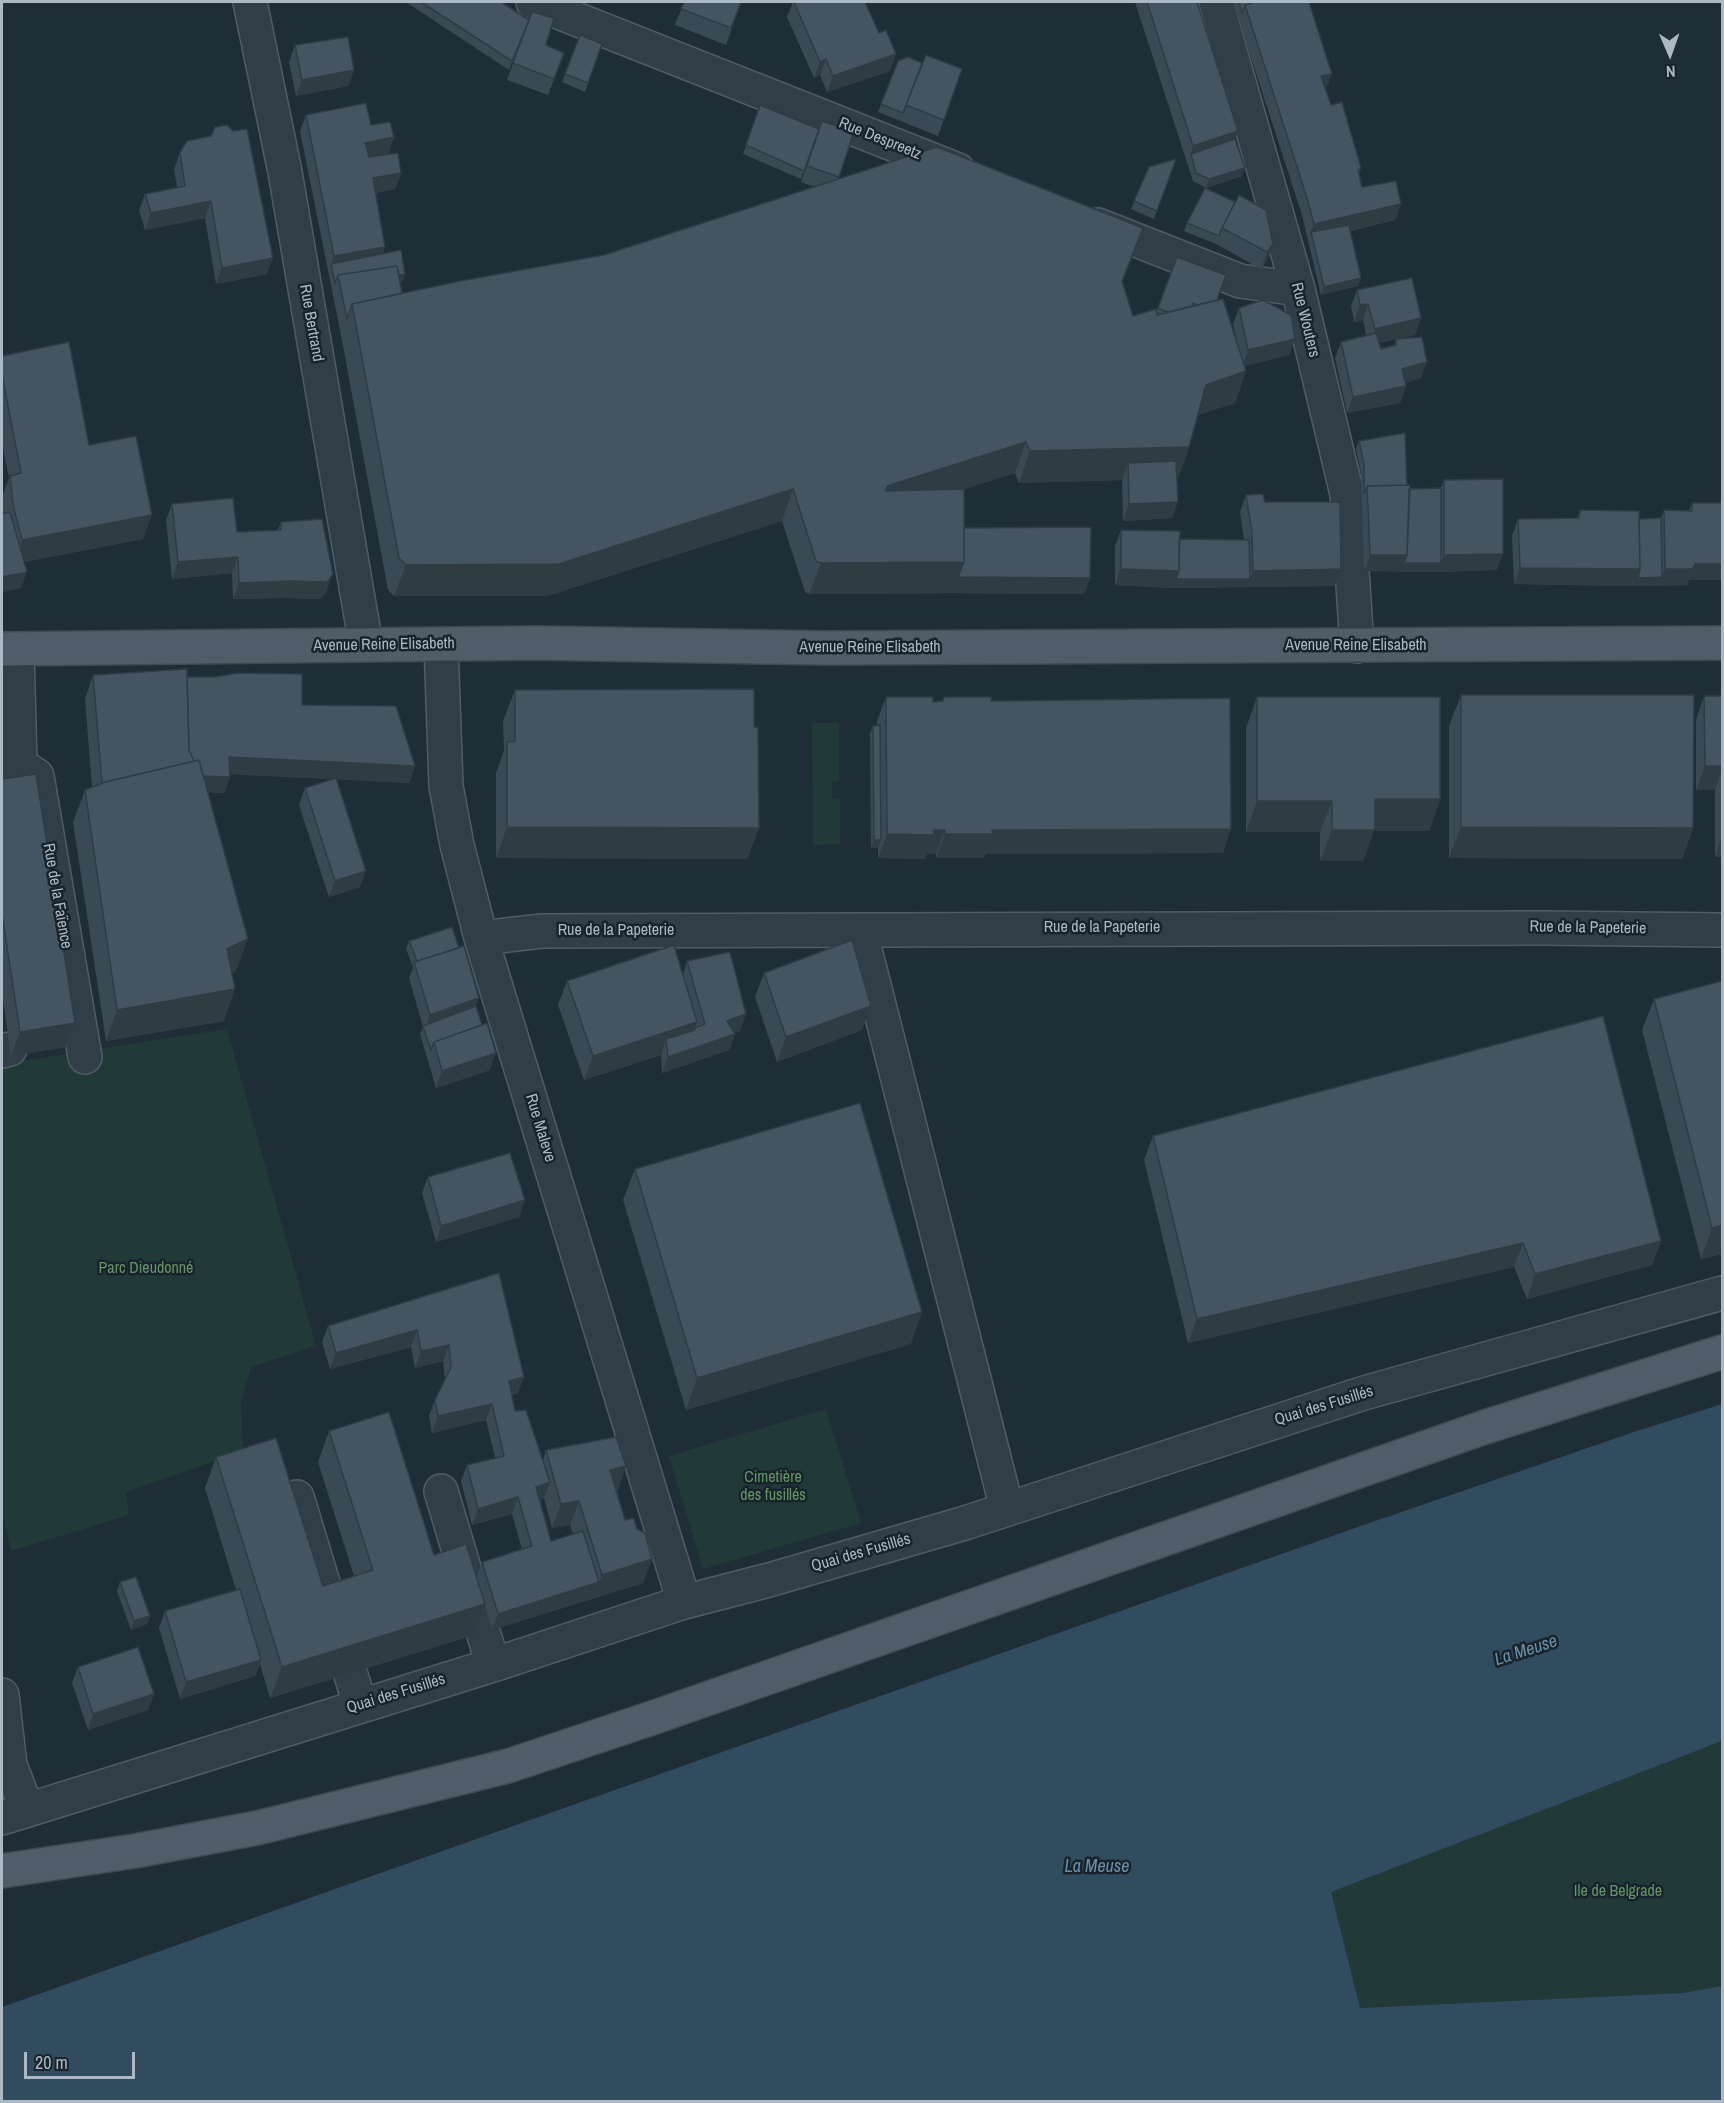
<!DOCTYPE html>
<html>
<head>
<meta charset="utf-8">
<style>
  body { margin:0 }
  #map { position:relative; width:1724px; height:2103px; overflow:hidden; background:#1f2d37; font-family:"Archivo Narrow",sans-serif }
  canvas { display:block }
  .frame { position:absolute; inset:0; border:3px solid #acb9c4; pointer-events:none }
  .north { position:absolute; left:1640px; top:24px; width:60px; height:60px; -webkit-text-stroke:4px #18232b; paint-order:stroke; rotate:178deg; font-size:16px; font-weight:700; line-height:24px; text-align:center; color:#acb9c4 }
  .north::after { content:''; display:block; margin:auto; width:21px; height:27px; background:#acb9c4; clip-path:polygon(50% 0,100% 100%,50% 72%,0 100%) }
  .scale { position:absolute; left:24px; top:2052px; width:111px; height:27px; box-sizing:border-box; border:3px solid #acb9c4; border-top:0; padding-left:8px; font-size:18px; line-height:21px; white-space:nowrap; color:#acb9c4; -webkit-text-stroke:4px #18232b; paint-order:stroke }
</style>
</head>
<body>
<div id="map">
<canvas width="1724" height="2103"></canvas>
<div class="frame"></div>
<div class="north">N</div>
<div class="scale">20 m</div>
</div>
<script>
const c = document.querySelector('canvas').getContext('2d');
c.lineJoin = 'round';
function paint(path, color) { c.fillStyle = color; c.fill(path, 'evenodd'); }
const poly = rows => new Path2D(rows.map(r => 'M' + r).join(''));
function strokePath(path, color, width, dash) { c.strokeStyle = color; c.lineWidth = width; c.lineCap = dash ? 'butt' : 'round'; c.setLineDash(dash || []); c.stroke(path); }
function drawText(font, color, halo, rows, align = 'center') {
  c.font = font + ' "Archivo Narrow",sans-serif'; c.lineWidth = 5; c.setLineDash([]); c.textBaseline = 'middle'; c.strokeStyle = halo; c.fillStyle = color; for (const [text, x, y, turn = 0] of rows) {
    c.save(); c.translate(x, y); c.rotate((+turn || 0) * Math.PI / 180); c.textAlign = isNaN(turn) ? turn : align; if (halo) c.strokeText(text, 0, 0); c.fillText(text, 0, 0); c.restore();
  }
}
paint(poly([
  [812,723,839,723,839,781,832,783,832,798,840,799,840,844,813,845],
  [227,1029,316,1346,251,1367,241,1401,243,1451,126,1492,129,1515,11,1551,2,1511,2,1064],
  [826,1409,861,1523,703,1569,669,1456],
  [1722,1741,1722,1986,1682,1993,1360,2008,1330,1891]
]), '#213a38');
paint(poly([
  [1722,1404,1722,1741,1331,1892,1360,2008,1682,1993,1722,1986,1722,2101,2,2101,2,2007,1352,1529,1634,1432]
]), '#314b5f');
const minor = poly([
  [250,2,285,172,366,645],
  [533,2,958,170],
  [1216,2,1298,289,1347,494,1357,646],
  [1098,225,1240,281,1298,289],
  [441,644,446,786,457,845,481,938,684,1602],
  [20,764,37,776,85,1057],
  [2,767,20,764,17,649],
  [860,930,1007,1509],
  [481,938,542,931,1545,928,1722,930],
  [2,1051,10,1049],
  [441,1491,493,1665],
  [297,1497,360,1705],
  [2,1695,10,1765,27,1809],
  [2,1818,493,1665,684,1602,769,1580,965,1523,1364,1393,1722,1293]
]);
const major = poly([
  [2,649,537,643,827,648,1722,643],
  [2,1871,135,1851,257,1828,508,1766,655,1717,1485,1427,1722,1352]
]);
strokePath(minor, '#505c65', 36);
strokePath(major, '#3f4a54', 36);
strokePath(minor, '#323e47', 33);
strokePath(major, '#505d68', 33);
paint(poly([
  [406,2,501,2,546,45,564,53,548,95,507,80,524,33,509,70],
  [684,2,741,2,726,45,675,25],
  [793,2,865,2,879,33,896,54,890,71,827,92,820,75,814,78,787,17],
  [1135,2,1197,2,1235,139,1242,176,1206,188,1193,181],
  [1233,2,1309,2,1326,90,1331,105,1361,168,1359,174,1362,187,1401,204,1395,220,1350,231,1361,278,1358,286,1321,295,1302,215],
  [580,35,602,44,585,92,562,82],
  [295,45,354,70,348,86,296,96,289,62],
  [898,61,922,63,962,69,938,136,878,112],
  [760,105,819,129,801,179,743,154],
  [306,115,371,125,394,137,388,154,401,173,395,189,376,193,385,247,383,253,405,274,402,282,400,282,402,293,604,255,814,187,801,182,822,121,854,132,838,179,1131,260,1122,282,1133,316,1156,312,1177,257,1218,300,1237,342,1233,324,1239,308,1295,339,1289,355,1245,366,1246,371,1235,403,1198,415,1189,447,1178,478,1177,478,1172,518,1123,521,1122,480,1019,483,1015,473,964,489,964,528,1090,578,1084,594,952,593,809,594,805,592,782,521,547,596,394,596,388,590,341,335,300,131],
  [180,152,267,274,216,284,205,218,145,230,139,210,145,194,177,187,174,169],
  [1176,159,1154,219,1131,209,1134,201],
  [1205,188,1273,244,1267,260,1261,269,1216,244,1184,231,1187,223],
  [1357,290,1421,318,1415,335,1379,343,1381,349,1394,345,1396,339,1421,378,1405,383,1406,386,1400,403,1347,413,1335,358,1341,342,1366,335,1363,320,1354,322,1351,306],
  [2,356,89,445,143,539,24,562,21,588,2,592,2,514,3,514,2,498,9,478,2,443],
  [1359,441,1407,485,1409,489,1441,488,1444,480,1497,570,1438,572,1364,571,1361,473,1356,449],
  [1246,495,1265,502,1335,586,1173,588,1115,585,1115,546,1121,530,1179,539,1244,540,1240,512],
  [1692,503,1722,503,1687,585,1635,586,1514,584,1512,536,1518,519,1577,518,1580,510,1639,519,1661,518,1664,510,1689,511],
  [172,504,237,532,278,530,281,522,327,590,321,599,286,598,233,599,232,573,172,579,166,520],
  [93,675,187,677,302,705,415,766,409,783,336,779,360,887,329,897,299,805,305,788,334,779,230,774,230,777,224,793,208,792,236,971,232,973,224,1021,106,1041,73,822,85,790,92,787,85,699],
  [515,690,754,727,759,828,747,859,496,858,496,773,504,751,503,721],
  [1461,695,1693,828,1682,859,1449,858,1449,726],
  [1704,696,1722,696,1722,857,1715,857,1715,790,1696,790,1696,720],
  [886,697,933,702,942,701,944,697,991,701,1223,853,985,854,984,858,936,858,936,854,927,854,925,859,878,858,878,848,871,848,870,734,873,726,877,725,877,721],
  [1257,697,1440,799,1429,831,1374,831,1363,861,1320,861,1320,832,1246,832,1246,728],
  [2,779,75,1023,66,1047,11,1056,2,993],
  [409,941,476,1006,490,1070,436,1088,420,1034,423,1027,409,978,413,967,406,949],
  [687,961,740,1031,735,1032,735,1034,729,1050,662,1073,661,1055,584,1080,558,1005,567,981,683,974],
  [764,973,862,1030,777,1062,755,997],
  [1654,999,1722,1254,1701,1259,1642,1030],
  [1153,1136,1661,1241,1652,1265,1527,1299,1514,1267,1188,1343,1144,1160],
  [635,1169,911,1344,686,1410,623,1200],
  [428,1177,519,1217,436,1242,422,1193],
  [499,1273,518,1393,512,1395,515,1411,543,1460,546,1450,618,1490,616,1491,625,1520,637,1529,652,1559,643,1583,492,1630,485,1605,474,1635,270,1698,260,1664,255,1676,180,1699,159,1628,165,1611,236,1590,205,1488,216,1457,323,1586,354,1576,318,1462,329,1431,434,1555,477,1577,482,1562,522,1549,512,1514,472,1525,461,1481,467,1465,495,1458,486,1420,432,1433,429,1416,435,1400,445,1380,443,1361,415,1368,411,1347,330,1369,322,1342,328,1326],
  [544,1498,552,1528,570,1525,573,1534,551,1541,540,1500],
  [120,1582,150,1616,147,1624,131,1630,117,1591],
  [78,1667,154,1694,148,1710,88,1730,72,1683]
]), '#3a4953');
paint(poly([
  [896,54,890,71,827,92,833,76],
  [826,59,820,75,814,78,820,62],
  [354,70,348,86,296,96,302,80],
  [1332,74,1326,90,1321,76],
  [1238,131,1232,147,1191,154,1193,146],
  [394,137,388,154,359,159,365,143],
  [1245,168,1242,176,1206,188,1209,179],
  [401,173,395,189,367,195,373,178],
  [211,201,205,218,145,230,151,213],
  [1401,204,1395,220,1312,239,1311,232,1314,224],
  [1143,228,1131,260,1111,312,1122,281],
  [1273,244,1267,260,1261,269,1267,252],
  [385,247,379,263,331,264,334,256],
  [273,258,267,274,216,284,222,268],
  [405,274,402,282,341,290,339,282],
  [1361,278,1358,286,1321,295,1324,287],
  [1368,304,1363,320,1354,322,1360,305],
  [1421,318,1415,335,1369,345,1375,329],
  [1295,339,1289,355,1242,367,1248,350],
  [1427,362,1421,378,1396,385,1402,369],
  [1246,371,1235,403,1195,416,1206,385],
  [1406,386,1400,403,1347,413,1353,397],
  [1026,442,1015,473,876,518,887,486],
  [1189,447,1178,478,1128,480,1128,463,1122,480,1019,483,1030,451],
  [793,489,782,521,547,596,394,596,406,565],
  [1178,502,1172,518,1123,521,1129,504],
  [152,515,143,539,14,564,22,540],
  [1503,554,1497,570,1438,572,1364,571,1370,555,1407,555,1441,563,1444,555],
  [238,557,232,573,172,579,178,562],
  [964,562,1090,578,1084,594,952,593,809,594,821,563],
  [1695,564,1722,564,1722,580,1689,580,1687,585,1635,586,1514,584,1520,568,1640,569,1662,577,1665,569],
  [1121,569,1179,571,1250,579,1253,571,1341,569,1335,586,1173,588,1115,585],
  [27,572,21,588,2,592,2,577],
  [333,574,327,590,321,599,286,598,233,599,239,583],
  [229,757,415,766,409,783,223,774],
  [1705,766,1722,766,1722,769,1715,790,1696,790],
  [193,775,230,777,224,793,188,792],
  [1375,799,1440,799,1429,831,1374,831,1363,861,1320,861,1332,830],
  [1257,801,1332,801,1320,832,1246,832],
  [507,827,759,828,747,859,496,858],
  [1461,827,1693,828,1682,859,1449,858],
  [1231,829,1223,853,985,854,984,858,936,858,945,834,992,830],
  [945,830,936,854,927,854,925,859,878,858,887,834],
  [1722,836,1722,857,1715,857],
  [874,840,881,840,878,848,871,848],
  [366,871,360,887,329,897,335,881],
  [248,939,236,971,215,981,227,949],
  [235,989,224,1021,106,1041,117,1010],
  [479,998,473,1014,425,1030,430,1015],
  [871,1006,862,1030,777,1062,786,1037],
  [746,1014,740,1031,721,1037,727,1021],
  [697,1022,689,1046,666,1039,661,1055,584,1080,593,1056],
  [75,1023,66,1047,11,1056,20,1032],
  [735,1034,729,1050,662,1073,668,1057],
  [496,1053,490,1070,436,1088,442,1071],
  [525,1200,519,1217,436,1242,441,1226],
  [1722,1225,1722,1254,1701,1259,1712,1228],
  [1661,1241,1652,1265,1527,1299,1535,1274],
  [1523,1243,1514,1267,1188,1343,1197,1319],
  [922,1312,911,1344,686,1410,697,1378],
  [417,1330,411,1347,330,1369,336,1353],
  [449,1345,443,1361,415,1368,421,1351],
  [524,1377,518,1393,503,1397,509,1381],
  [492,1404,486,1420,432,1433,438,1416],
  [626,1466,618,1490,601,1494,610,1470],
  [550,1482,544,1498,530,1504,536,1487],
  [518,1497,512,1514,472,1525,478,1509],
  [579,1501,570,1525,552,1528,561,1504],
  [652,1559,643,1583,492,1630,498,1614,599,1582,602,1575],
  [485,1604,474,1635,270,1698,282,1667],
  [150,1616,147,1624,131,1630,134,1621],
  [261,1660,255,1676,180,1699,186,1682],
  [154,1694,148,1710,88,1730,93,1714]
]), '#303c44');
const building = poly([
  [421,2,501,2,529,20,512,61,421,2],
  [684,2,741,2,731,28,681,9,684,2],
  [794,2,865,2,879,33,886,30,896,54,833,76,826,59,820,62,794,2],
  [1147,2,1197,2,1238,131,1193,146,1147,2],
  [1239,2,1256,2,1245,5,1242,13,1239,2],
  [1256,2,1309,2,1332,74,1321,76,1331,105,1342,102,1361,168,1358,170,1362,187,1396,181,1401,204,1314,224,1307,198,1245,5,1256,2],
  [532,12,554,18,546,45,564,53,554,79,513,63,532,12],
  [580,35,602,44,588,83,565,74,580,35],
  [348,37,354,70,302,80,295,45,348,37],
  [926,55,962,69,944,120,906,105,926,55],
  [908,57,922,63,903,113,881,104,898,61,908,57],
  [366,103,371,125,390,122,394,137,365,143,369,157,398,153,401,173,373,178,385,247,334,256,306,115,366,103],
  [760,105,819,129,804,171,746,145,760,105],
  [822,121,854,132,839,177,807,166,822,121],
  [227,125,233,131,247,129,273,258,222,268,211,201,151,213,145,194,185,186,180,152,187,141,211,136,215,127,227,125],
  [1235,139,1245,168,1209,179,1196,173,1191,154,1235,139],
  [937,147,1143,228,1122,281,1133,316,1156,309,1157,315,1223,299,1246,371,1206,385,1189,447,1030,451,1026,442,887,486,886,491,964,489,964,562,821,563,816,561,793,489,559,564,406,565,399,558,352,304,460,281,604,255,937,147],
  [1176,159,1157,211,1134,201,1149,167,1176,159],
  [1205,188,1235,202,1222,228,1219,236,1187,223,1205,188],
  [1239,195,1266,210,1273,244,1267,252,1222,228,1239,195],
  [1349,225,1361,278,1324,287,1311,232,1349,225],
  [401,250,405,274,399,275,397,266,338,275,335,283,331,264,401,250],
  [1177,257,1226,275,1217,300,1197,305,1193,303,1192,306,1168,312,1158,308,1177,257],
  [397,266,402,293,352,304,347,319,338,275,397,266],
  [1412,278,1421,318,1375,329,1368,304,1360,305,1357,290,1412,278],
  [1263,300,1291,315,1295,339,1248,350,1239,308,1263,300],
  [1376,333,1381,349,1396,345,1396,339,1422,337,1427,362,1402,369,1406,386,1353,397,1341,342,1376,333],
  [69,342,89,445,136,436,152,515,22,540,13,505,10,476,21,473,2,375,2,356,69,342],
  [1405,433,1407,485,1367,486,1364,494,1364,464,1359,441,1405,433],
  [1176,461,1178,502,1129,504,1128,463,1176,461],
  [1503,479,1503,554,1444,555,1444,480,1503,479],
  [1410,485,1407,555,1370,555,1367,486,1410,485],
  [1441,488,1441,563,1404,563,1407,555,1409,489,1441,488],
  [1263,494,1265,502,1340,502,1341,569,1253,571,1252,532,1246,495,1263,494],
  [233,498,237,532,281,530,281,522,322,519,333,574,327,582,292,581,239,583,238,557,178,562,172,504,233,498],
  [1692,503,1722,503,1722,564,1695,564,1693,569,1665,569,1664,510,1692,511,1692,503],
  [1580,510,1639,511,1640,569,1520,568,1518,519,1579,518,1580,510],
  [10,512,27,572,2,577,2,514,10,512],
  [1661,518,1662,577,1638,578,1640,569,1639,519,1661,518],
  [1091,527,1090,578,958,577,964,562,964,528,1091,527],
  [1121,530,1180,531,1179,571,1121,569,1121,530],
  [1179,539,1249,540,1250,579,1176,579,1179,571,1179,539],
  [187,669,189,750,194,761,102,783,93,675,187,669],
  [239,673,302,674,302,705,396,706,415,766,229,757,230,777,203,776,199,760,194,761,189,750,187,677,214,677,239,673],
  [754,689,754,727,758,727,759,828,507,827,507,742,515,741,515,690,754,689],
  [1461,695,1694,695,1693,828,1461,827,1461,695],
  [1704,696,1722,696,1722,766,1705,766,1704,696],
  [886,697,933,697,933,702,943,701,944,697,991,697,991,701,999,701,1230,698,1231,829,992,830,993,834,945,834,945,830,934,830,934,835,887,834,886,697],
  [1257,697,1440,697,1440,799,1375,799,1375,830,1332,830,1332,801,1257,801,1257,697],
  [880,725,881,840,874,840,873,726,880,725],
  [199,760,248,939,227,949,235,989,117,1010,85,790,105,782,199,760],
  [36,774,75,1023,20,1032,2,914,2,779,36,774],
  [336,778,366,871,335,881,305,788,336,778],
  [452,927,459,948,417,961,409,941,452,927],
  [852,940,871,1006,786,1037,764,973,852,940],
  [674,945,697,1022,593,1056,567,981,674,945],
  [464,946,479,998,430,1015,414,962,464,946],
  [730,952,746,1014,727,1021,735,1034,668,1057,666,1039,695,1030,695,1028,705,1024,687,961,730,952],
  [1722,981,1722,1225,1712,1228,1654,999,1722,981],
  [476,1006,482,1025,434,1042,431,1050,423,1026,476,1006],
  [1603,1016,1661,1241,1535,1274,1523,1243,1197,1319,1153,1136,1603,1016],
  [487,1023,496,1053,442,1071,434,1042,487,1023],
  [860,1103,922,1312,697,1378,635,1169,860,1103],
  [510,1153,525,1200,441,1226,428,1177,510,1153],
  [499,1273,524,1377,509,1381,515,1411,526,1410,550,1482,536,1487,551,1541,583,1531,599,1582,498,1614,482,1562,532,1546,518,1497,478,1509,467,1465,504,1456,492,1404,438,1416,435,1400,451,1367,449,1345,421,1351,417,1330,336,1353,328,1326,499,1273],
  [389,1412,434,1555,466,1544,485,1604,282,1667,216,1457,276,1438,323,1586,373,1570,329,1431,389,1412],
  [616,1437,626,1466,610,1470,625,1520,634,1518,637,1529,645,1533,652,1559,602,1575,579,1501,561,1504,546,1450,616,1437],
  [136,1577,150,1616,134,1621,120,1582,136,1577],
  [240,1589,261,1660,186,1682,165,1611,240,1589],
  [138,1647,154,1694,93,1714,78,1667,138,1647]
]);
paint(building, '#445561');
strokePath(building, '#303c44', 1.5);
drawText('16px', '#acb9c4', '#18232b', [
  ["Rue Despreetz",880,139,22],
  ["Rue Wouters",1305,320,76],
  ["Rue Bertrand",311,323,80],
  ["Avenue Reine Elisabeth",384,645,-1],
  ["Avenue Reine Elisabeth",1356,646],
  ["Avenue Reine Elisabeth",870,648],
  ["Rue de la Faïence",57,896,80],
  ["Rue de la Papeterie",1102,928],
  ["Rue de la Papeterie",1588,928,1],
  ["Rue de la Papeterie",616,931],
  ["Rue Maleve",540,1128,73],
  ["Quai des Fusillés",1324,1406,-17],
  ["Quai des Fusillés",861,1553,-16],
  ["Quai des Fusillés",396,1694,-17]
]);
drawText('16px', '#639567', '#18232b', [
  ["Parc Dieudonné",146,1269],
  ["Cimetière",773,1478],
  ["des fusillés",773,1496],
  ["Ile de Belgrade",1618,1892]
]);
drawText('italic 18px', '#6b90aa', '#18232b', [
  ["La Meuse",1526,1651,-18],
  ["La Meuse",1097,1867]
]);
</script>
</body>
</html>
